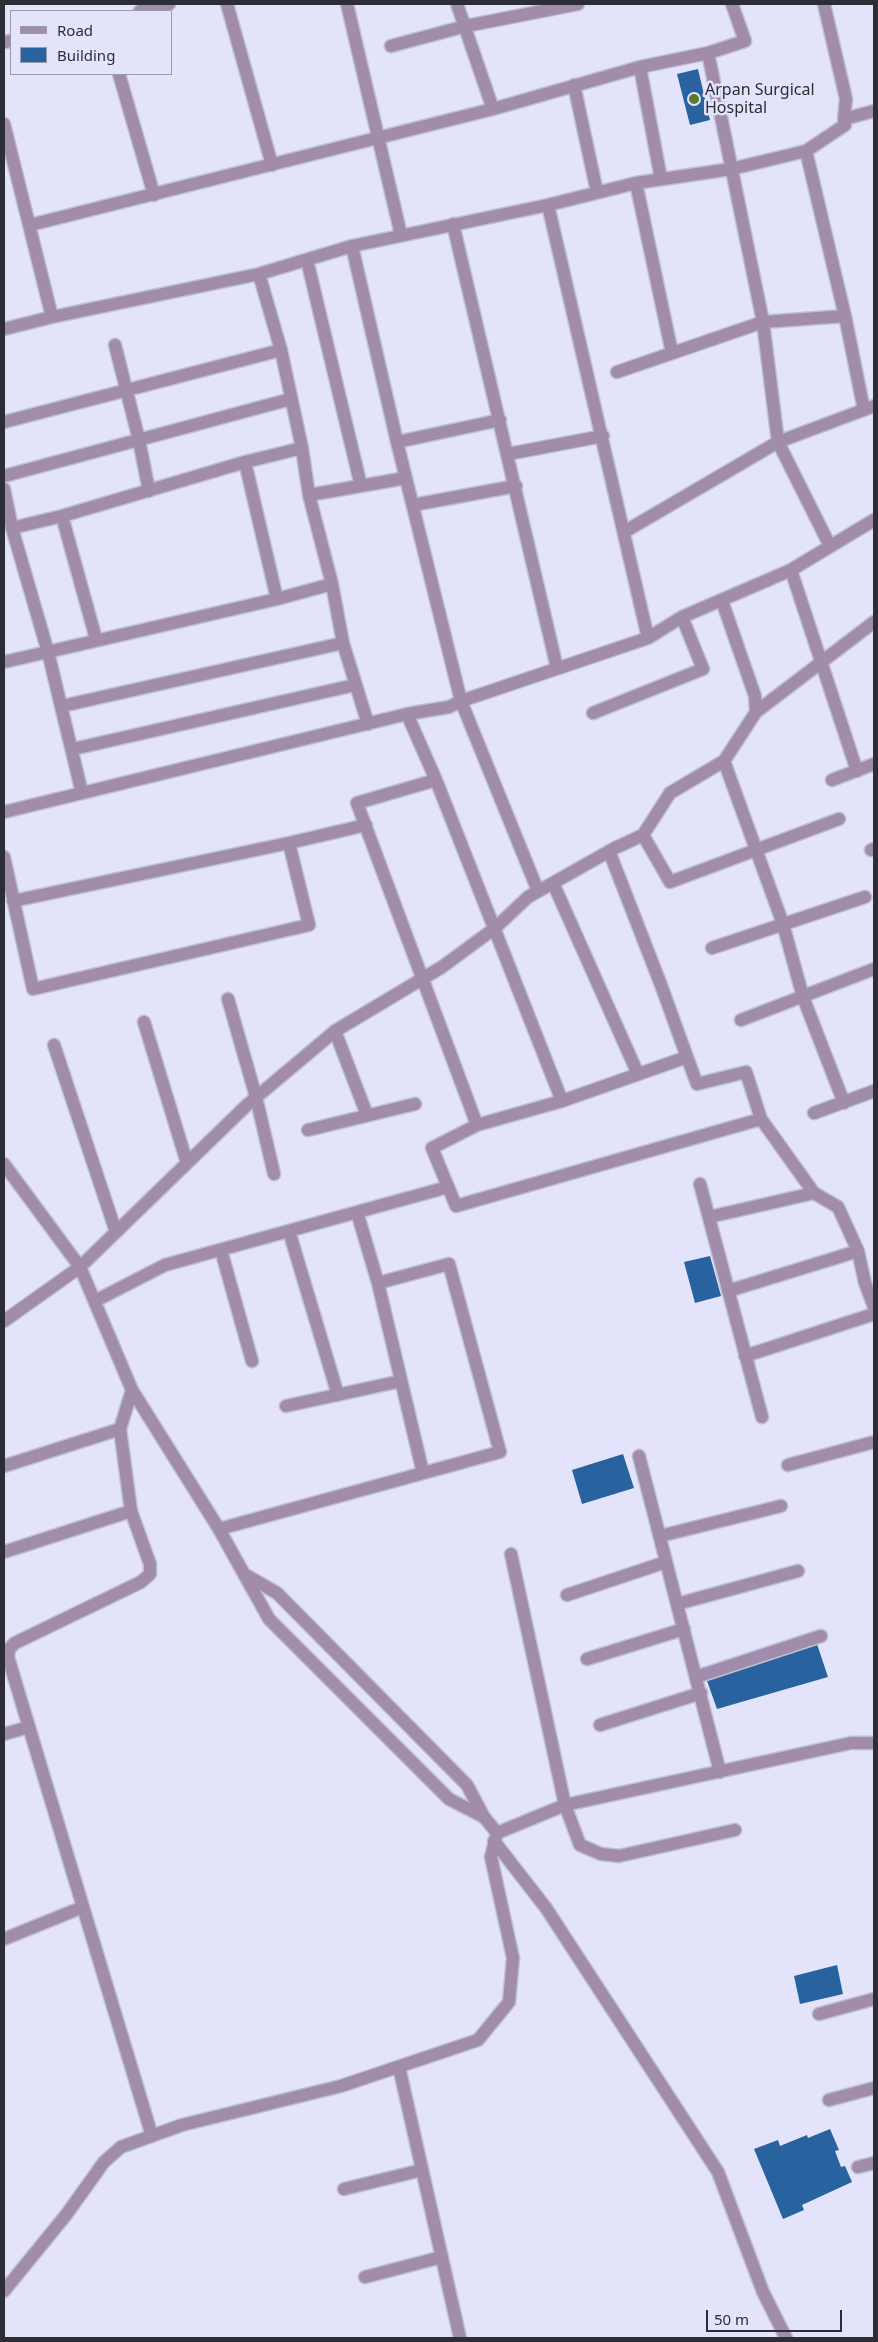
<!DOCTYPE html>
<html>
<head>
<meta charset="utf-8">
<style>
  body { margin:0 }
  #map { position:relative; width:878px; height:2342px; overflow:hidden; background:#e3e4fc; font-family:"Noto Sans",sans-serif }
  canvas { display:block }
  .frame { position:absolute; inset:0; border:5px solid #2d2d36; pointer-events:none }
  .legend { position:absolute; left:10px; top:10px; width:162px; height:65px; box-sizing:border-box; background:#e3e4fc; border:1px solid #9a9bad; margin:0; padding:6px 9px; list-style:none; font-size:15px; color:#2d2d36 }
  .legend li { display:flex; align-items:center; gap:10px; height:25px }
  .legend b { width:25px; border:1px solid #9a9bad }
  .scale { position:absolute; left:706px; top:2310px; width:136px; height:22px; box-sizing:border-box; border:2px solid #2d2d36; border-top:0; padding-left:6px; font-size:15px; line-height:18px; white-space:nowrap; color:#2d2d36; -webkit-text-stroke:4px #e3e4fc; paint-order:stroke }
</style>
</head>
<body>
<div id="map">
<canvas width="878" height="2342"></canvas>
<div class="frame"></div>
<ul class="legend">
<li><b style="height:6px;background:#a18cab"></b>Road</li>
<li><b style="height:14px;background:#28639f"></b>Building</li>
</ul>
<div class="scale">50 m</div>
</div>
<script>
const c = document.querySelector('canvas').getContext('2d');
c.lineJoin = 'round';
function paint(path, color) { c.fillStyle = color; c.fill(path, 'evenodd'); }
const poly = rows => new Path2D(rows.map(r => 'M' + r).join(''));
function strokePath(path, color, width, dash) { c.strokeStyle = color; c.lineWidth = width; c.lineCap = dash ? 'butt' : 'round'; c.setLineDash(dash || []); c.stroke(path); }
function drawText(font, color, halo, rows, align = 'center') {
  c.font = font + ' "Noto Sans",sans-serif'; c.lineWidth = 5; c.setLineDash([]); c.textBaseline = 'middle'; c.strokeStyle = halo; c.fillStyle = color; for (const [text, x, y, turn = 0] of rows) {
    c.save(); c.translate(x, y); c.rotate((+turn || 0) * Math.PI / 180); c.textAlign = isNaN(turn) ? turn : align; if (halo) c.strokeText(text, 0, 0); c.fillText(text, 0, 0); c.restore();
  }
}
paint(poly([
  [698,69,710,120,690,125,677,74],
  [710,1256,721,1296,695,1303,684,1262],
  [623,1454,634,1488,582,1504,572,1470],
  [817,1644,828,1677,717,1709,706,1678],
  [837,1965,843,1994,800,2004,794,1976],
  [830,2129,839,2150,835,2151,841,2167,845,2166,852,2182,802,2205,804,2210,783,2219,754,2149,778,2140,780,2146,807,2135,808,2138]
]), '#28639f');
const minor = poly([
  [227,4,272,165],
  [347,4,401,235],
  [457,4,493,109],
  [824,4,846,99,844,119],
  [140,11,169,4],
  [4,42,11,41],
  [391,46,466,26,578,4],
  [708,53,763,322,778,442,830,546],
  [640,67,661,179],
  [119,74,154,195],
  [574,85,597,192],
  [4,124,52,317],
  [806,151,845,316,864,410],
  [636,183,672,353],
  [548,205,648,638],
  [453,224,557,668],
  [30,225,493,109,640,67,708,53,745,41,732,4],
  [352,246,397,442,461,701,538,891],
  [307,260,361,486],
  [259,274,281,350,302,448,309,495,332,584,343,643,368,724],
  [4,329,52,317,259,274,352,246,548,205,636,183,731,169,806,151,845,125,844,119,874,111],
  [115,345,139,440,149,491],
  [617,372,763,322,845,316],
  [4,422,281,350],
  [397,442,500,420],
  [508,454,603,436],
  [245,462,277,599],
  [4,476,291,399],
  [4,489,12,528,48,652,82,793],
  [309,495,406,478],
  [413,505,516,486],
  [62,516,96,639],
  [12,528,62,516,245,462,302,448],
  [624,532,778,442,874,406],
  [791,570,857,771],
  [722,601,755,696,756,712,724,761,783,924,803,997,844,1103],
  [4,662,277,599,332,584],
  [62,706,343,643],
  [756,712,874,622],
  [593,713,703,669,682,617],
  [407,714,436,780,562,1101],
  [73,749,355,685],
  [724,761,670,793,643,835,670,882,839,819],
  [436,780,357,803,477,1125],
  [832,780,874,764],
  [4,812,407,714,449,707,461,701,648,638,682,617,791,570,874,520],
  [289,843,366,825],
  [871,850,874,849],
  [609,851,661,985,687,1057,697,1084,746,1072,761,1119,456,1206,432,1148,477,1125,562,1101,687,1057],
  [4,857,33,989,309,925,289,843,13,901],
  [553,883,638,1074],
  [712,948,865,897],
  [228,999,256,1097,274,1174],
  [741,1020,874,969],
  [144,1022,187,1163],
  [335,1031,367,1115],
  [54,1045,116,1232],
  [814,1113,874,1091],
  [761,1119,814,1193,838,1207,858,1251,865,1283,874,1307],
  [308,1130,415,1104],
  [4,1164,80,1267,132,1390,219,1529,269,1619,449,1799,484,1817],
  [700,1184,762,1417],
  [709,1217,814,1193],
  [289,1231,338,1395],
  [221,1250,252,1361],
  [378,1283,423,1473],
  [728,1291,858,1251],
  [95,1301,165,1265,448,1187],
  [4,1321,80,1267,247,1105,335,1031,442,967,495,928,528,897,615,848,643,835],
  [745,1356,874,1314],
  [286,1406,401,1381],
  [639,1456,720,1772],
  [788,1465,874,1442],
  [4,1466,120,1429],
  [219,1529,500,1452,449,1264,378,1283,357,1212],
  [660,1536,781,1506],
  [4,1552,131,1511],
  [511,1554,565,1805,580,1845,601,1854,619,1856,735,1830],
  [244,1574,277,1593,467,1785,484,1817,497,1833],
  [567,1595,666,1562],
  [677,1604,798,1571],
  [587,1659,684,1629],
  [696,1677,821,1636],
  [600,1725,701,1693],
  [4,1734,29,1727],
  [494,1841,546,1908,718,2172,763,2292,786,2338],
  [83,1907,152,2136],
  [4,1939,83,1907,8,1657,9,1649,15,1643,141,1582,150,1574,150,1564,131,1511,120,1429,132,1390],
  [819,2014,874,1999],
  [399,2067,460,2338],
  [829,2100,874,2088],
  [858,2167,874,2163],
  [344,2189,422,2170],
  [365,2277,442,2257],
  [4,2291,66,2215,104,2162,121,2147,182,2125,341,2086,478,2040,509,2002,513,1958,491,1857,497,1833,565,1805,851,1743,874,1743]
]);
strokePath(minor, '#bfbfd4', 15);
strokePath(minor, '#a18cab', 12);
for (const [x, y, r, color] of [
  [694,99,6,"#5e7729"]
]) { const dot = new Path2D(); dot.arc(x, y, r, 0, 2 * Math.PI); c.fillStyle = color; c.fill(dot); strokePath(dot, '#e3e4fc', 2); }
drawText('16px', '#2d2d36', '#e3e4fc', [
  ["Arpan Surgical",705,90],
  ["Hospital",705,108]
], 'left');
</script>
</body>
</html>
